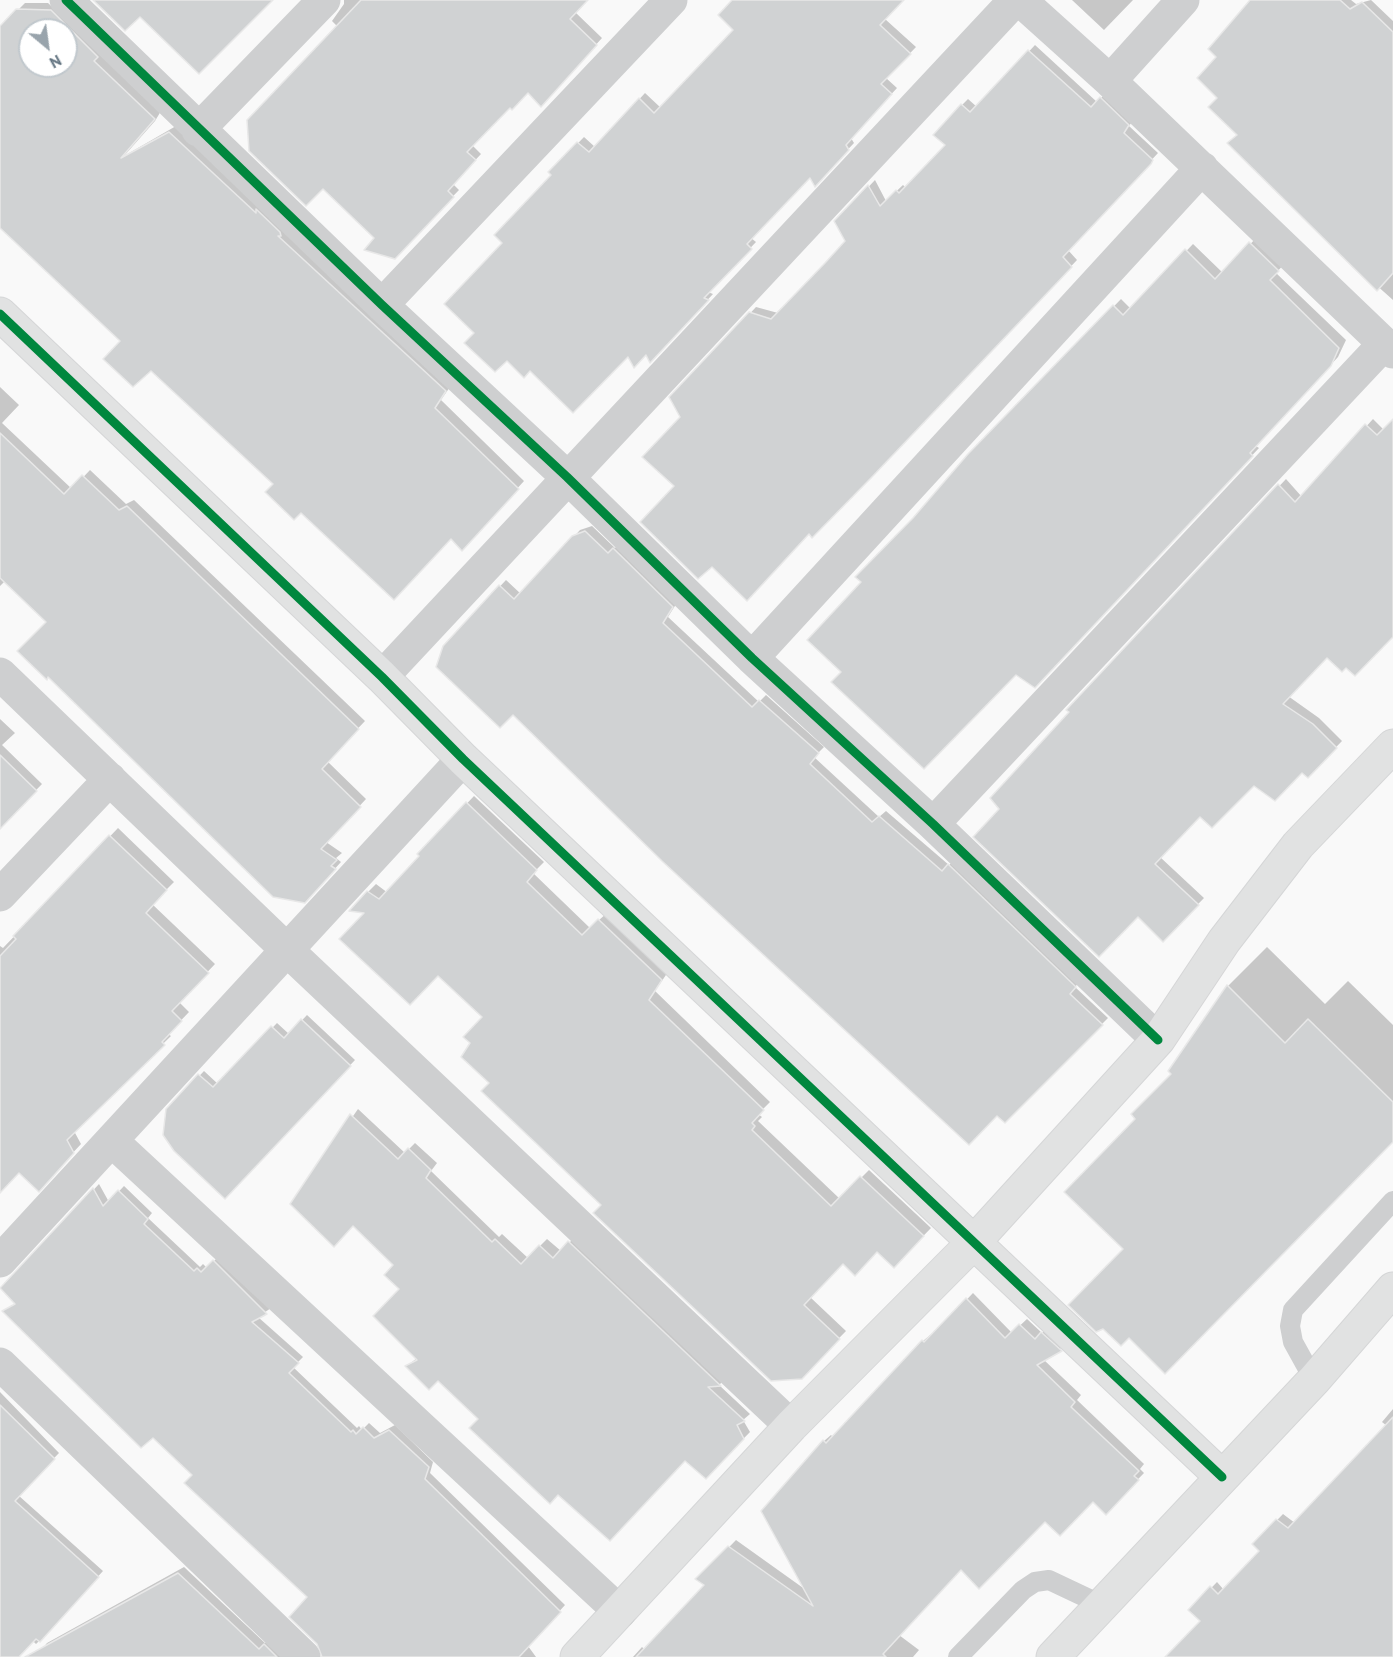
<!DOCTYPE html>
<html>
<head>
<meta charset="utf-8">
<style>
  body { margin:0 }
  #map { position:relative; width:1393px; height:1657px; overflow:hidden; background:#f9f9f9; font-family:"PT Sans",sans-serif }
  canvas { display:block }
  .north { position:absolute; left:18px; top:18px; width:60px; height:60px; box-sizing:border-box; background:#fff; border:2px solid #c1c8cd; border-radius:50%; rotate:151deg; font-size:16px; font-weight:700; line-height:24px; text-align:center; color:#657683 }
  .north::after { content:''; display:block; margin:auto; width:21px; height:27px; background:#99a4ac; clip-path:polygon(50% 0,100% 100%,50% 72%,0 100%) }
</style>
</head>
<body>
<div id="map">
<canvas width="1393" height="1657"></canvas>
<div class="north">N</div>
</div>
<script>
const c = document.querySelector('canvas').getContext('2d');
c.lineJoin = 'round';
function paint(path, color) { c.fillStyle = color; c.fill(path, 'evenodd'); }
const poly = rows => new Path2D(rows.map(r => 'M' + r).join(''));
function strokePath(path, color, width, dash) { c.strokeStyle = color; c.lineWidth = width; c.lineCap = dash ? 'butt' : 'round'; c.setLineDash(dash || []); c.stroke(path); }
paint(poly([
  [344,0,588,0,576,13,602,38,547,99,529,91,510,106,472,145,481,154,453,184,459,190,394,257,376,238,337,26,332,21,344,4],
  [733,0,902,0,885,19,916,47,886,78,897,88,851,138,854,143,815,184,811,176,751,238,756,242,708,292,713,294,656,355,628,354,530,369,476,333,504,243,554,175,550,172,584,137,595,147,645,93,661,108,735,30],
  [1072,0,1133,0,1104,30],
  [1250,0,1351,0,1356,4,1371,0,1393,21,1393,300,1318,233,1239,135,1219,98,1218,57],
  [25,3,48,3,161,111,155,121,124,156,176,126,452,384,441,400,524,481,469,542,275,484,0,226,0,28],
  [30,30,66,30,66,66,30,66],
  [1035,45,1097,102,1107,92,1134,119,1129,126,1158,153,1068,250,1077,260,877,470,810,532,676,486,682,417,671,398,756,307,778,313,847,242,836,221,875,180,886,201,903,185,906,188,947,145,935,135,962,105,968,99,977,107],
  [1257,237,1285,263,1276,273,1346,340,1338,357,1256,446,1259,448,1035,686,1016,673,843,672,863,582,970,455,1121,299,1131,309,1193,244,1223,273],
  [0,387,19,405,2,423,72,489,90,470,126,504,134,500,365,721,327,761,366,799,326,842,342,853,336,858,341,862,311,895,48,622,5,581,0,586],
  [1373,419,1384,430,1393,421,1393,635,1346,666,1327,656,1288,696,1319,718,1342,741,1308,776,1302,771,1253,784,1200,815,1160,857,1204,898,1163,940,1138,915,1001,809,1071,712,1068,710,1286,479,1302,497],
  [592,526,615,548,620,543,678,601,668,617,759,702,766,695,824,747,814,757,879,817,886,811,949,865,955,860,1081,980,1075,987,1108,1018,1005,1121,444,646,506,580,521,594,580,530],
  [0,719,15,733,2,745,42,784,0,827],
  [474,796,544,862,533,873,590,928,607,913,668,972,655,991,770,1102,758,1114,762,1117,758,1121,840,1199,869,1170,931,1228,894,1266,878,1251,843,1262,810,1297,846,1331,801,1377,603,1205,491,1083,472,1043,484,1017,367,913,368,892,376,884,388,893,421,855,419,854],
  [118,828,174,882,152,904,215,964,179,1002,189,1012,168,1034,171,1036,74,1131,81,1144,46,1182,19,1171,0,1191,0,946,3,948],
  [1267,947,1325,1004,1348,981,1393,1025,1393,1140,1125,1249,1137,1119,1173,1074,1228,986],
  [307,1015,355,1060,225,1197,167,1110,204,1071,218,1084,277,1023,289,1034],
  [358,1109,405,1153,415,1143,437,1163,431,1171,499,1237,502,1234,528,1258,547,1239,561,1251,576,1236,726,1378,719,1385,750,1414,743,1420,750,1432,706,1477,686,1459,407,1366,417,1358,396,1265,353,1224,292,1204],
  [99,1184,109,1202,124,1186,152,1213,148,1218,200,1267,203,1264,207,1268,219,1256,271,1308,258,1317,303,1357,293,1367,357,1428,359,1426,362,1430,369,1423,380,1433,395,1425,433,1462,430,1473,565,1605,528,1646,536,1657,323,1657,309,1597,195,1475,153,1436,4,1311,16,1303,2,1288],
  [973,1293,1012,1333,1027,1319,1042,1333,1049,1327,1067,1344,1044,1360,1081,1395,1077,1400,1144,1464,1140,1469,1144,1473,1106,1512,1093,1500,1045,1520,961,1568,899,1635,919,1650,913,1657,633,1657,642,1647,645,1650,706,1585,698,1579,736,1540,806,1590,763,1511,824,1441,831,1435,833,1437,923,1341,930,1335,932,1336],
  [0,1392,59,1453,18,1495,103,1571,41,1639,36,1644,33,1641,17,1657,6,1657,0,1651],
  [1393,1409,1393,1657,1168,1657,1202,1621,1190,1610,1217,1582,1224,1590,1261,1551,1254,1544,1283,1514,1295,1523,1387,1426,1382,1422],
  [184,1567,265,1643,271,1639,291,1657,49,1657,42,1649,47,1643]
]), '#0003');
const building = poly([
  [93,0,273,0,199,74,140,17,125,31,93,0],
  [361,0,588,0,570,19,597,45,541,107,528,93,512,110,510,108,467,152,476,160,448,191,454,197,395,259,364,250,374,238,323,189,306,206,249,151,247,120,361,0],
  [732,0,904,0,880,25,911,54,881,84,892,94,846,145,849,150,815,187,810,178,747,244,752,249,704,298,709,300,650,363,646,355,634,368,628,357,573,413,530,371,524,378,507,361,495,372,464,343,474,333,444,304,502,243,494,235,551,175,548,172,577,142,589,152,639,98,654,113,733,30,718,15,732,0],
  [1250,0,1340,0,1350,9,1362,2,1393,32,1393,273,1377,291,1227,143,1237,135,1208,107,1217,98,1197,78,1216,57,1208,49,1250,0],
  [16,9,51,10,98,57,94,61,155,119,121,158,169,132,256,213,256,209,280,232,281,236,278,236,446,391,435,408,519,489,462,551,451,539,394,600,301,513,294,520,265,492,273,484,151,371,133,387,103,359,120,341,0,228,0,26,16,9],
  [30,30,66,30,66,66,30,66,30,30],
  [1028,50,1091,107,1100,97,1129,125,1124,133,1153,160,1151,164,1063,257,1072,267,871,478,812,538,809,534,747,601,712,567,698,579,640,522,674,486,642,457,680,417,669,397,749,312,771,319,825,263,845,241,834,221,868,185,880,206,896,190,899,193,945,145,933,135,961,104,970,112,1028,50],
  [1249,242,1279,271,1270,280,1339,348,1331,366,1250,453,1253,456,1035,688,1016,675,924,769,831,682,841,672,807,640,861,582,855,577,913,518,968,454,1113,305,1123,315,1185,249,1215,279,1249,242],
  [1393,419,1393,637,1355,676,1346,668,1342,672,1327,658,1283,704,1313,724,1337,748,1308,778,1302,773,1275,801,1254,786,1212,828,1200,817,1155,864,1199,905,1163,942,1138,917,1099,957,973,837,999,809,990,798,1069,712,1066,710,1278,484,1295,502,1365,424,1377,435,1393,419],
  [0,433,64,494,82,475,119,510,127,506,359,729,322,769,361,807,321,849,337,860,331,866,336,869,305,903,273,897,48,677,47,680,17,651,46,622,0,578,0,433],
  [585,531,608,553,613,548,673,607,663,623,752,707,759,700,819,753,810,764,872,822,879,816,942,871,948,864,1076,987,1070,994,1103,1025,1005,1123,997,1116,969,1145,662,861,513,715,500,728,436,667,443,646,499,585,514,599,572,536,585,531],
  [0,755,37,791,0,829,0,755],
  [466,802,537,870,527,882,582,935,598,919,662,980,649,1000,764,1110,752,1123,755,1126,752,1130,831,1206,860,1176,924,1236,894,1268,877,1252,855,1276,843,1264,804,1305,840,1339,802,1379,771,1381,593,1213,601,1205,481,1091,489,1083,461,1057,470,1043,463,1037,482,1017,438,976,410,1005,339,939,364,913,349,911,367,891,379,899,419,856,417,854,466,802],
  [109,835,167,890,146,913,209,973,172,1011,182,1021,162,1042,165,1045,67,1140,74,1153,39,1192,19,1173,0,1193,0,956,16,939,13,936,109,835],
  [1227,985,1285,1043,1308,1019,1393,1102,1393,1142,1165,1374,1129,1338,1121,1346,1103,1329,1096,1332,1068,1305,1123,1249,1064,1192,1135,1119,1131,1114,1171,1074,1168,1071,1227,985],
  [301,1019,351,1066,225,1199,174,1151,163,1135,166,1109,198,1074,213,1087,271,1026,284,1038,301,1019],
  [350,1114,398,1159,408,1148,431,1170,426,1178,492,1242,495,1239,521,1264,539,1245,553,1258,568,1241,721,1386,708,1387,745,1421,737,1425,744,1439,706,1479,685,1461,610,1541,558,1495,550,1504,469,1428,478,1419,438,1381,429,1390,405,1366,417,1360,373,1316,399,1289,384,1275,393,1265,353,1226,334,1247,290,1204,350,1114],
  [93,1188,103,1206,118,1190,148,1219,144,1224,194,1271,197,1268,201,1272,213,1260,267,1314,252,1322,299,1363,289,1373,351,1432,353,1430,356,1434,363,1427,374,1438,389,1430,429,1467,425,1479,561,1612,519,1657,322,1657,317,1644,289,1617,307,1597,184,1483,192,1475,153,1438,141,1448,2,1311,15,1304,0,1288,93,1188],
  [966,1298,1005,1338,1019,1324,1035,1339,1041,1332,1062,1351,1037,1365,1075,1402,1071,1407,1139,1471,1134,1476,1139,1480,1106,1515,1093,1502,1060,1536,1045,1522,979,1589,961,1570,883,1654,886,1657,636,1657,704,1585,695,1579,728,1546,813,1606,761,1511,823,1440,826,1443,922,1340,924,1342,966,1298],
  [0,1405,55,1459,15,1501,99,1577,40,1642,36,1639,19,1657,0,1657,0,1405],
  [1393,1417,1393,1657,1165,1657,1200,1621,1188,1610,1210,1586,1218,1594,1259,1551,1252,1544,1276,1519,1288,1528,1393,1417],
  [178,1573,259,1649,264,1644,277,1657,25,1657,178,1573]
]);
paint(building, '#d0d2d3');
strokePath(building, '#e8e8e8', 1.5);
const secondary = poly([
  [0,314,382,677,463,759,1222,1477],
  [577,1657,791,1426,975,1241,1158,1040,1224,941,1298,845,1393,746],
  [1053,1657,1314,1380,1393,1289]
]);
strokePath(secondary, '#d5d6d7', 35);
strokePath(poly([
  [1314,1380,1293,1342,1290,1326,1293,1310,1393,1201],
  [958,1657,1023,1590,1035,1582,1049,1580,1104,1606]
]), '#cecfd0', 20);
strokePath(poly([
  [66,0,382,305,567,477,752,658,933,824,1158,1040],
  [1020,0,1110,81,1393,352],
  [1110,81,1183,0],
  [198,130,324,0],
  [382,305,671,0],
  [752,658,1202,168],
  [0,674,287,950,791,1426],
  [382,677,1015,0],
  [933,824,1384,344],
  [0,895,110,779],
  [112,1141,620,1612],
  [0,1261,463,759],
  [0,1364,304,1657]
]), '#cecfd0', 33);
strokePath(secondary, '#e1e2e2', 33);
strokePath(poly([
  [66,0,382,305,567,477,752,658,933,824,1158,1040],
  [0,314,382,677,463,759,1222,1477]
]), '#00873e', 9);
</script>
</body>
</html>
